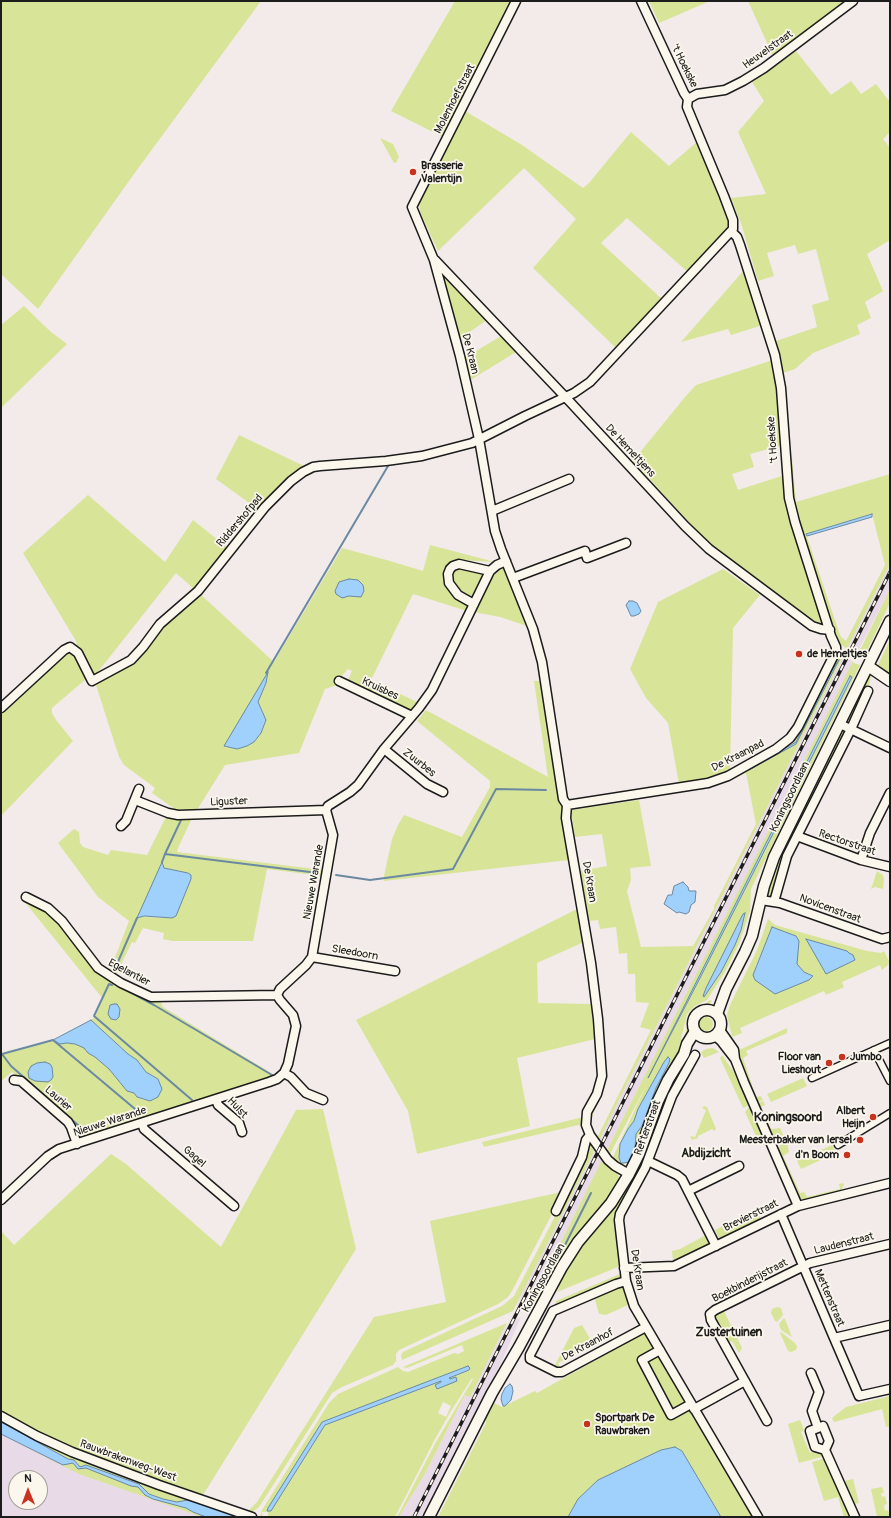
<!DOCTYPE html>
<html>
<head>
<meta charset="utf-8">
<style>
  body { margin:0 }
  #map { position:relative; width:891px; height:1518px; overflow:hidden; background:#f3eaea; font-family:Pangolin,sans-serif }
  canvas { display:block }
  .frame { position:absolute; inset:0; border:2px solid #1c1c1c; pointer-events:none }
  .north { position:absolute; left:8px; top:1470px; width:40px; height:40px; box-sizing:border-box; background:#fbf7ec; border:1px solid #a29f99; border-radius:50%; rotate:359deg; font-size:11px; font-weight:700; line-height:16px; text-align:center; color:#1c1c1c }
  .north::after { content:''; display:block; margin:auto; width:14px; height:18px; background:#c8321e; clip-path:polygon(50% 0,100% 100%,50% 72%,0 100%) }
</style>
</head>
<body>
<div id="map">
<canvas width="891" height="1518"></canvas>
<div class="frame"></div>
<div class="north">N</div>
</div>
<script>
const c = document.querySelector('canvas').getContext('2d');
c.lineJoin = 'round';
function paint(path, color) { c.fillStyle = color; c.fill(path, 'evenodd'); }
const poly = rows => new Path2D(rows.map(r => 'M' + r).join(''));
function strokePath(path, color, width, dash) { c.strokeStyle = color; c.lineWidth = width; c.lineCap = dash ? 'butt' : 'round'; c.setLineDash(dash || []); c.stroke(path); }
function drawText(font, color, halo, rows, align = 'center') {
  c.font = font + ' Pangolin,sans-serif'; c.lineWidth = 3.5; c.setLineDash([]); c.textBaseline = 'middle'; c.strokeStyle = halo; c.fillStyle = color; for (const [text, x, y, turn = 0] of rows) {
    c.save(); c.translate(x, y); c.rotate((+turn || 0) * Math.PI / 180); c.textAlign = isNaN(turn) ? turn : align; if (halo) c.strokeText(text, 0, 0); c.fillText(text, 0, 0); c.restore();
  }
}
paint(poly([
  [890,564,890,589,856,655,855,654,855,652,849,649,849,651,847,650],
  [844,655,845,658,853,661,845,680,606,1152,602,1144,598,1143,604,1130],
  [596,1148,598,1153,603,1158,567,1231,532,1299,527,1305,516,1310,518,1306,517,1305,526,1285],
  [521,1317,501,1363,423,1517,399,1517,426,1472,465,1395,470,1396,505,1328,510,1322],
  [1,1422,76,1463,224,1517,1,1517],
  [16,1478,40,1478,40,1502,16,1502]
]), '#e9dae8');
paint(poly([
  [1,1,261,1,134,174,38,309,1,274],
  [455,1,511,1,443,137,391,111],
  [649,1,710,1,659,23],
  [748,1,845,1,773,56],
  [796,51,831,95,851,81,861,94,876,84,890,102,890,132,883,139,890,148,890,240,867,254,883,291,865,302,871,318,857,325,860,334,813,353,795,369,783,373,776,341,817,327,812,305,829,300,816,249,798,254,795,245,767,253,774,276,758,281,741,223,731,198,766,194,738,132,764,101,752,82],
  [465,111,522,145,583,188,589,183,631,132,669,166,698,141,732,227,690,274,627,218,601,243,664,301,618,350,533,268,576,219,524,168,438,251,420,212,419,204],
  [380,138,393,144,399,157,397,160,397,162,394,163],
  [745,269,763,325,731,335,728,329,681,342],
  [443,273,487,320,458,340,443,281],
  [24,306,51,332,67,344,1,408,1,325],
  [501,336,516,352,469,381,463,359],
  [773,360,777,373,783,445,750,454,754,467,732,474,738,490,785,475,824,624,822,625,816,624,733,566,701,535,633,461,685,397,696,385],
  [239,435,304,466,304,468,259,510,216,479],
  [788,458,792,458,796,502,890,474,890,564,847,649,838,642,835,637,792,502],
  [872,514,885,565,846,641,841,637,839,632,806,534],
  [88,495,165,562,193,520,228,548,194,589,176,573,97,673,92,676,78,649,76,641,23,553],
  [430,545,495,562,461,560,447,565,444,573,444,583,449,591,469,607,467,611,413,594,371,680,419,703,414,709,406,710,366,689,362,689,347,682,352,671,348,669,339,679,337,685,325,689,299,753,225,765,197,810,179,812,152,793,155,788,124,765,119,757,95,682,120,668,181,605,199,593,274,662,342,548,390,561,423,571],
  [268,673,266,683,258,702,266,720,261,733,254,742,247,746,237,749,225,747],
  [501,567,504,567,530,627,500,617,474,612,490,579,498,569],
  [457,568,480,572,482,574,483,578,473,599,471,599,453,584,451,573],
  [723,569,760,595,733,628,730,770,711,778,679,784,668,723,646,698,630,669,658,602],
  [890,589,890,603,864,657,861,659,854,654,856,655,862,646],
  [890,640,890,671,886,675,877,667],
  [72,653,75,656,82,668,86,679,52,708,52,713,56,720,73,741,1,816,1,713,64,656],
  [839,655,844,655,619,1100,598,1143,590,1125,589,1120,603,1050,604,1049,606,1063,605,1080,602,1093,591,1119,592,1130,594,1134,598,1136,651,1030,640,1027,649,1003,636,1002,635,974,628,974,627,953,619,954,616,927,600,929,598,920,589,921,581,871,607,866,602,834,575,837,571,810,639,800,651,866,630,868,631,880,627,891,641,947,693,946,714,909,714,906,756,824,746,773,724,783,726,782,725,779,782,748,836,657],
  [839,660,796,744,749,769,796,741,832,670],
  [853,661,854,663,860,665,751,889,750,911,739,944,725,972,707,1000,695,1006,687,1014,681,1039,684,1044,631,1163,621,1164,612,1159,645,1088,609,1156,606,1152,816,737],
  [850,676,852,677,827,727,699,980,648,1078],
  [668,1058,669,1063,656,1088,642,1126,636,1134,635,1149,629,1161,624,1163,619,1158,620,1144,628,1129,634,1121,638,1109,664,1062],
  [870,674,872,674,869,685,850,723,847,718,867,675],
  [534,681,543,681,569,860,384,881,384,876,392,839,398,825,404,815,462,837,490,787,490,781,417,721,426,710,548,777],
  [845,730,847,732,845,735,843,735,781,858,773,889,774,890,773,897,769,898,766,895,774,866,840,733],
  [167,815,193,816,178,848,177,852,323,870,322,876,267,869,253,941,172,941,163,939,164,933,143,928,135,943,132,942,115,977,109,973,129,921,98,897,58,843,74,829,79,832,80,843,83,847,108,855,111,850,147,855],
  [162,863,164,868,167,869,172,918,141,917],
  [877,871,883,875,884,880,883,889,875,887,871,889],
  [24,901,36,904,44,909,59,922,96,968,160,1000,163,1007,276,1076,80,1139,78,1137,71,1122,12,1072,1,1081,1,1055,8,1051,49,1042,53,1040,60,1044,67,1043,75,1044,84,1048,88,1053,95,1057,109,1069,127,1091,134,1093,137,1097,141,1099,150,1101,158,1079,146,1072,137,1060,128,1054,91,1020,95,1017,103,999],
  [577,909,584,942,537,963,538,1003,591,1004,595,1039,517,1058,530,1126,417,1154,408,1111,356,1020],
  [768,919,775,925,867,951,881,953,884,951,889,961,888,965,882,970,880,965,842,982,844,987,826,995,824,991,740,1028,742,1033,732,1037,727,1015,730,1005,757,950],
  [784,931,799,941,797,964,804,972,813,975,755,967,762,952],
  [710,1000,712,1001,709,1005,699,1010,692,1017,690,1032,684,1040,689,1017,695,1009,704,1005],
  '699 1024a7 7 0 1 1 14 0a7 7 0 1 1-14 0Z',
  [787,1028,787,1033,746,1051,748,1055,743,1058,756,1097,761,1096,763,1100,756,1103,737,1051],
  [713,1048,719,1052,704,1058,701,1052,706,1049],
  [694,1050,695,1051,674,1082,663,1104,655,1131,638,1172,639,1174,638,1175,634,1173,662,1101,672,1081],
  [722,1055,738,1078,749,1105,743,1108,720,1058],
  [803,1078,807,1086,771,1102,767,1094],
  [763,1101,765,1105,761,1107,771,1129,780,1128,784,1137,776,1139,772,1138,756,1104],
  [704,1106,707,1107,716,1129,714,1131,712,1129,698,1136,698,1138,692,1140,690,1136,695,1137,706,1110,702,1108],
  [748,1108,751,1108,766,1140,766,1144,764,1145,759,1143,745,1112],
  [323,1109,356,1249,203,1495,174,1485,243,1510,244,1509,248,1511,257,1502,374,1317,446,1302,430,1221,561,1192,577,1160,581,1142,583,1142,581,1153,560,1197,558,1197,555,1203,553,1212,512,1291,508,1297,498,1304,399,1350,396,1354,396,1361,393,1365,342,1387,332,1393,259,1507,250,1514,72,1452,1,1414,1,1231,14,1245,111,1154,126,1164,221,1247,296,1110],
  [583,1117,583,1124,484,1147,482,1142],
  [588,1142,591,1142,594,1146,592,1149,594,1150,592,1156,513,1311,402,1360,401,1355,403,1352,502,1306,514,1296,584,1160],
  [787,1142,789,1152,783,1156,800,1193,804,1192,807,1197,840,1189,839,1184,843,1183,844,1185,841,1190,838,1193,807,1200,803,1200,799,1197,778,1151,780,1145],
  [832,1145,836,1153,801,1169,797,1161],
  [603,1158,618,1174,619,1179,616,1187,541,1299,530,1304],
  [630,1179,634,1182,634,1184,632,1183,622,1202,623,1203,620,1264,618,1267,557,1292,559,1288,556,1283,574,1254],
  [756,1209,761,1220,721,1238,718,1237,715,1230],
  [706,1235,712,1247,686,1259,673,1261,672,1251,680,1249],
  [620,1274,621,1280,554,1309,556,1301],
  [623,1286,630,1304,606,1315,599,1314,594,1296,613,1288],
  [777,1307,781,1308,783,1315,777,1322,775,1321,771,1313,772,1309],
  [723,1309,742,1348,739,1353,732,1341,728,1343,716,1320,716,1315,718,1312],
  [784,1318,785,1319,792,1337,781,1330,779,1324],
  [507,1323,470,1397,465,1395,426,1472,399,1517,397,1517,436,1442,473,1379,472,1378,451,1411,435,1439,395,1517,268,1517,268,1512,262,1512,263,1517,260,1517,262,1510,329,1403,338,1394,398,1367,403,1371,408,1372,454,1353,458,1354,464,1351,462,1345,407,1368,403,1367],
  [468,1366,470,1368,469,1370,449,1378,450,1379,456,1377,457,1381,441,1382,441,1381,325,1425,271,1511,322,1422],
  [443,1402,451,1406,446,1417,438,1413],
  [582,1325,594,1345,558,1363,560,1368,558,1369,555,1365,574,1328],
  [646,1332,755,1517,721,1517,682,1451,675,1447,661,1450,598,1480,578,1499,568,1517,438,1517,486,1423,485,1417,492,1402,502,1407,535,1391,537,1393],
  [781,1332,795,1343,797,1347,796,1350,791,1352,788,1351,780,1333],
  [890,1396,890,1426,886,1427,882,1409,834,1422,832,1418,846,1407],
  [1,1418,47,1444,241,1517,188,1500,177,1502,163,1499,149,1494,139,1484,86,1465,80,1467,74,1460,68,1459,1,1422],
  [800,1420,804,1430,801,1432,810,1453,814,1451,821,1452,825,1456,799,1463,788,1424],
  [1,1434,63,1465,73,1463,78,1469,86,1468,131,1485,138,1487,145,1495,153,1499,186,1508,193,1512,206,1517,202,1517,79,1474],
  [826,1458,840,1491,849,1517,844,1517,838,1497,824,1501,812,1462],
  [853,1479,859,1503,854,1504,844,1481],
  [882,1487,884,1493,881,1493,882,1497,885,1496,887,1504,884,1505,885,1511,888,1510,890,1517,877,1517,871,1489]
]), '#d8e598');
const water = poly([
  [872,514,872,517,807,536,806,534,872,514],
  [349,579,358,580,363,585,364,591,361,597,349,596,342,598,336,594,335,591,339,582,349,579],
  [629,601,633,601,637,603,641,611,639,614,634,616,631,616,626,605,629,601],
  [839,660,796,744,749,770,796,742,832,670,839,660],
  [268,672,266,683,258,702,266,720,261,733,254,742,247,746,237,749,224,746,268,672],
  [850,676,852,677,827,727,699,980,648,1078,850,676],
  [162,862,164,868,188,873,191,875,191,879,176,916,172,918,144,916,137,918,162,862],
  [683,882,688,887,689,891,696,891,695,902,691,905,689,912,686,914,679,912,677,913,664,904,668,895,672,895,674,886,683,882],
  [745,913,741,930,735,945,721,972,704,997,703,996,706,988,743,914,745,913],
  [772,927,796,936,799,941,797,964,804,972,813,976,809,980,775,994,755,980,753,975,772,927],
  [806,939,847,951,849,953,853,955,855,960,826,974,806,939],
  [114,1004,117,1004,120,1009,119,1017,116,1020,111,1019,108,1014,110,1005,114,1004],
  [91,1020,128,1054,137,1060,146,1072,158,1079,162,1089,158,1097,150,1101,137,1097,134,1093,127,1091,109,1069,95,1057,88,1053,84,1048,75,1044,67,1043,60,1044,53,1040,91,1020],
  [668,1057,670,1059,669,1063,656,1088,642,1126,636,1134,635,1149,629,1162,624,1163,621,1163,619,1158,620,1144,628,1129,634,1121,638,1109,664,1062,668,1057],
  [45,1062,50,1064,52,1067,53,1077,51,1080,48,1082,35,1081,29,1078,28,1072,31,1066,37,1063,45,1062],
  [468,1366,470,1368,469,1370,449,1378,450,1379,456,1377,457,1381,437,1389,435,1385,441,1382,441,1381,325,1425,271,1511,267,1511,268,1508,322,1422,468,1366],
  [510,1384,512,1386,513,1391,511,1400,505,1406,503,1406,501,1399,502,1394,505,1388,510,1384],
  [1,1422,68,1459,74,1460,80,1467,86,1465,139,1484,149,1494,163,1499,177,1502,188,1500,241,1517,206,1517,193,1512,186,1508,153,1499,145,1495,138,1487,131,1486,86,1468,78,1469,73,1463,63,1465,1,1434,1,1422],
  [675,1447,682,1451,721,1517,568,1517,578,1499,598,1480,661,1450,675,1447]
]);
paint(water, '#9fd1fc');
strokePath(water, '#6b89a2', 1);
strokePath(poly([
  [266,673,388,466],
  [165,854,181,820],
  [162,862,165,854,318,873],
  [336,875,370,880,453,869,496,789,546,790],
  [114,971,137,918],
  [112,985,109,984,94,1016,192,1100],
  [119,986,154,1005,272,1075],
  [87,1133,11,1066,2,1054,53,1040,141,1114],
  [565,1245,591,1193]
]), '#6b89a2', 2);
const pedestrian = poly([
  [874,1050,890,1081],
  [812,1078,890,1043],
  [838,1145,890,1113]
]);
const minor = poly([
  [516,1,412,207,434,260,460,356,479,439,495,531,501,549,533,629,542,662,561,786,563,799,567,805,566,818,591,963,598,1019,602,1076,597,1094,587,1112,586,1125,590,1135,608,1160,615,1166,629,1174],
  [641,1,684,93,688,99],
  [688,99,697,94,725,90,743,81,764,68,853,1],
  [435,260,571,403,685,526,709,549,812,626,821,629,830,630],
  [492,511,569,479],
  [513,578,585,551,587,558,626,543],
  [474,604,458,595,449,583,448,574,450,569,453,566,459,564,490,571],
  [339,681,412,716],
  [1,708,64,650,70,647,78,653,92,681,131,660,143,647,160,624,198,591,265,507,291,481,303,472,313,467,320,466,386,461,422,456,472,443,525,416,574,393,590,382,733,229,733,220,724,196,687,107,688,99],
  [840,724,890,748],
  [384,749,427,784,443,792],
  [135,800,168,813,178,815,326,810],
  [567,805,708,783,728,776,776,749,790,738,798,727,836,651,836,647,831,636,795,522,789,498,781,388,775,355,740,245,737,237,732,232],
  [121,826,126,821,139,789],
  [797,836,861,860,890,867],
  [861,860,870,833,890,793],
  [26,897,48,908,62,921,98,968,121,983,151,997,277,995],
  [761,900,780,903,882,939,890,937],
  [774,902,787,856,851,729,868,691],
  [312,957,395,971],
  [720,1030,734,1050,735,1059,744,1082,798,1206],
  [715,1036,721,1041,735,1059],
  [695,1055,672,1096,645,1168,620,1214,619,1220,626,1281,634,1306,758,1517],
  [284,1073,291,1077,306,1093,323,1100],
  [14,1080,21,1081,68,1122,71,1127,77,1144],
  [216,1099,218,1105,239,1123,242,1132],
  [142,1123,144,1129,234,1206],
  [648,1161,677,1175,682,1179,716,1246],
  [688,1191,739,1166],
  [1,1200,48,1156,59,1149,269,1082,277,1079,284,1073,288,1064,296,1026,293,1015,280,1000,277,995,280,989,306,965,312,957,333,835,326,810,328,806,350,792,358,785,384,749,419,708,432,690,490,571,497,565,506,561],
  [556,1211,582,1157,586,1140,590,1135],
  [781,1214,834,1338,890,1325],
  [624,1268,674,1266,798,1206,890,1183],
  [626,1281,616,1284,553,1311,530,1355,530,1359,556,1372,562,1372,646,1327],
  [834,1338,859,1396,890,1389],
  [660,1350,642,1360,671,1415,691,1404],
  [811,1373,819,1392,812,1411,818,1428],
  [694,1409,745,1381],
  [1,1416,37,1436,72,1452,159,1485,252,1517],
  [767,1421,711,1320,710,1314,715,1310,810,1263,890,1244],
  [825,1450,829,1441,823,1426,810,1431,815,1447,825,1450,855,1517]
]);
const tertiary = poly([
  [868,666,890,681],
  '693 1024a14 14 0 1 1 28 0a14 14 0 1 1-28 0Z',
  [717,1014,726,989,745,952,752,936,764,886,774,857,890,621],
  [429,1517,492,1393,519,1347,562,1267,578,1242,611,1203,629,1174,639,1154,658,1101,668,1080,684,1054,687,1044,695,1031]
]);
strokePath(pedestrian, '#1c1c1c', 9);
strokePath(minor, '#1c1c1c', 11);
strokePath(tertiary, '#1c1c1c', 13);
strokePath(pedestrian, '#fbf7ec', 6);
strokePath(minor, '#fbf7ec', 8);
strokePath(tertiary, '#fbf7ec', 10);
const rail = poly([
  [414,1517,890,572]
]);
strokePath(rail, '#1c1c1c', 3.5);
strokePath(rail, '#fbf7ec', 2, [6]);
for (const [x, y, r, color] of [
  [413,172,4,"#c8321e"],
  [799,654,4,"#c8321e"],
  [842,1057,4,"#c8321e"],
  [829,1063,4,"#c8321e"],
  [873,1117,4,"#c8321e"],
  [860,1140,4,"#c8321e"],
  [847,1155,4,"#c8321e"],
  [587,1424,4,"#c8321e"]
]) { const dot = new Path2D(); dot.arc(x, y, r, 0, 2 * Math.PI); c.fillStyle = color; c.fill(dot); strokePath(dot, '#fbf7ec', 1.5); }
drawText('11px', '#1c1c1c', '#fbf7ec', [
  ["Heuvelstraat",768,50,-35],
  ["'t Hoekske",684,66,64],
  ["Molenhoefstraat",455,99,-63],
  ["De Kraan",470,354,76],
  ["'t Hoekske",773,440,-94],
  ["De Hemeltjens",630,451,47],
  ["Riddershofpad",240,521,-50],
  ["Kruisbes",380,689,25],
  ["De Kraanpad",738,756,-27],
  ["Zuurbes",419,763,38],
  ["Koningsoordlaan",790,797,-64],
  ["Liguster",229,802,-2],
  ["Rectorstraat",847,843,19],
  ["Nieuwe Warande",314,882,-80],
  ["De Kraan",589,882,80],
  ["Novicenstraat",830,909,20],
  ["Sleedoorn",355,953,10],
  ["Egelantier",129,973,28],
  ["Laurier",58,1099,41],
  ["Hulst",237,1108,47],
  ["Nieuwe Warande",110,1122,-18],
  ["Refterstraat",648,1128,-70],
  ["Gagel",194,1157,41],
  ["Brevierstraat",751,1216,-26],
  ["Laudenstraat",844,1244,-14],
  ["De Kraan",637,1270,81],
  ["Koningsoordlaan",544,1278,-61],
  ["Boekbinderijstraat",750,1281,-27],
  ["Mettenstraat",829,1298,67],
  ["De Kraanhof",588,1345,-28],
  ["Rauwbrakenweg-West",128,1461,20]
]);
drawText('bold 11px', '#1c1c1c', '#fbf7ec', [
  ["Brasserie",421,166],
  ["Valentijn",421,179],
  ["de Hemeltjes",807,654],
  ["Floor van",821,1057,"right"],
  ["Lieshout",821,1070,"right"],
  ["Jumbo",850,1057],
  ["Albert",865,1111,"right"],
  ["Heijn",865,1124,"right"],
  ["Meesterbakker van Iersel",852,1140,"right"],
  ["d'n Boom",839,1155,"right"],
  ["Sportpark De",595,1418],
  ["Rauwbraken",595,1431]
], 'left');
drawText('bold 12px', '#1c1c1c', '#fbf7ec', [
  ["Abdijzicht",706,1154],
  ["Zustertuinen",729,1333]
]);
drawText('bold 13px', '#1c1c1c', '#fbf7ec', [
  ["Koningsoord",788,1118]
]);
</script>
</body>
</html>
